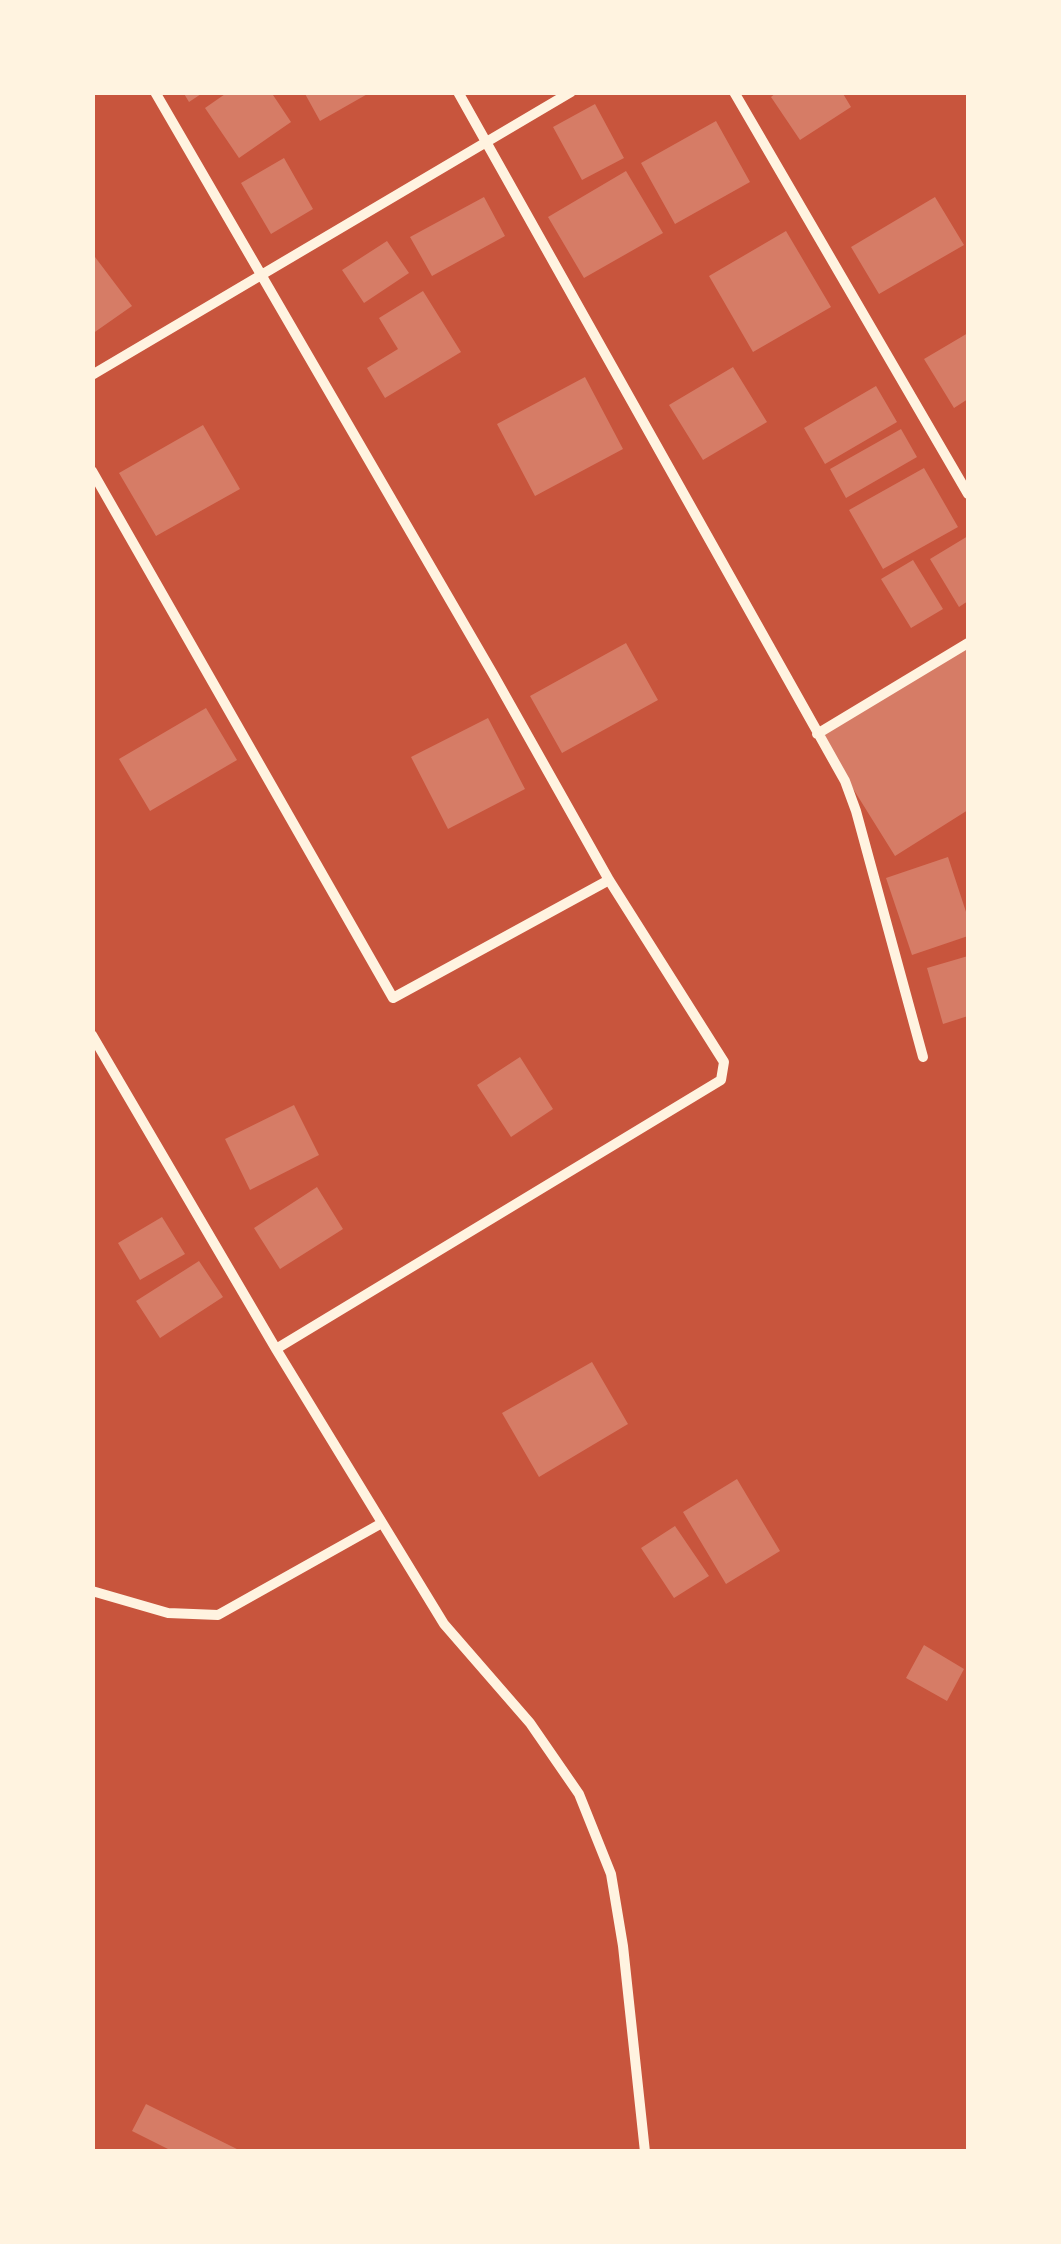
<!DOCTYPE html>
<html>
<head>
<meta charset="utf-8">
<style>
  body { margin:0 }
  #map { position:relative; width:1061px; height:2244px; overflow:hidden; background:#c8553d; font-family:"Asap Condensed",sans-serif }
  canvas { display:block }
  .frame { position:absolute; inset:0; border:95px solid #fff3e0; pointer-events:none }
</style>
</head>
<body>
<div id="map">
<canvas width="1061" height="2244"></canvas>
<div class="frame"></div>
</div>
<script>
const c = document.querySelector('canvas').getContext('2d');
c.lineJoin = 'round';
function paint(path, color) { c.fillStyle = color; c.fill(path, 'evenodd'); }
const poly = rows => new Path2D(rows.map(r => 'M' + r).join(''));
function strokePath(path, color, width, dash) { c.strokeStyle = color; c.lineWidth = width; c.lineCap = dash ? 'butt' : 'round'; c.setLineDash(dash || []); c.stroke(path); }
paint(poly([
  [183,92,204,92,189,102],
  [228,92,271,92,291,122,239,158,205,108],
  [304,92,371,92,320,121],
  [777,92,842,92,851,107,800,140,771,97],
  [595,104,624,158,582,180,553,127],
  [716,121,750,182,675,224,641,163],
  [284,158,313,209,271,234,241,183],
  [626,171,663,233,584,278,548,217],
  [484,197,505,236,432,276,410,237],
  [935,197,964,245,879,294,851,247],
  [786,231,831,307,753,352,709,276],
  [387,241,409,273,364,303,342,270],
  [92,253,132,306,92,334],
  [423,291,461,352,385,398,367,368,398,349,379,318],
  [968,333,968,399,954,408,924,359],
  [733,367,767,422,703,460,669,405],
  [585,377,623,449,535,496,497,424],
  [876,386,897,422,825,464,804,428],
  [203,425,240,489,156,536,119,473],
  [901,429,917,457,846,498,830,469],
  [924,468,958,527,883,569,849,510],
  [968,536,968,601,959,607,930,559],
  [913,560,943,609,911,628,881,579],
  [626,643,658,700,562,753,530,696],
  [968,646,968,810,895,856,819,734],
  [206,708,237,760,150,811,119,759],
  [488,718,525,789,448,829,411,757],
  [948,857,968,918,968,936,912,955,886,878],
  [968,956,968,1016,943,1024,927,968],
  [520,1057,553,1109,511,1137,477,1085],
  [294,1105,319,1155,250,1190,225,1139],
  [317,1187,343,1229,280,1269,254,1228],
  [162,1217,185,1254,140,1280,118,1243],
  [199,1261,223,1297,160,1338,136,1301],
  [592,1362,628,1424,539,1477,502,1413],
  [737,1479,780,1551,726,1584,683,1512],
  [675,1526,709,1576,674,1598,641,1548],
  [924,1645,964,1669,947,1701,906,1678],
  [146,2104,243,2152,174,2152,132,2131]
]), '#d67c66');
strokePath(poly([
  [155,92,493,674,609,880,724,1062,721,1080,276,1349],
  [458,92,845,781,856,811,923,1057],
  [734,92,968,494],
  [92,375,571,92],
  [92,471,393,998,609,880],
  [817,734,968,643],
  [92,1035,276,1349,444,1624,530,1723,579,1794,611,1874,623,1946,645,2152],
  [92,1591,168,1613,218,1615,382,1523]
]), '#fff3e0', 10);
</script>
</body>
</html>
